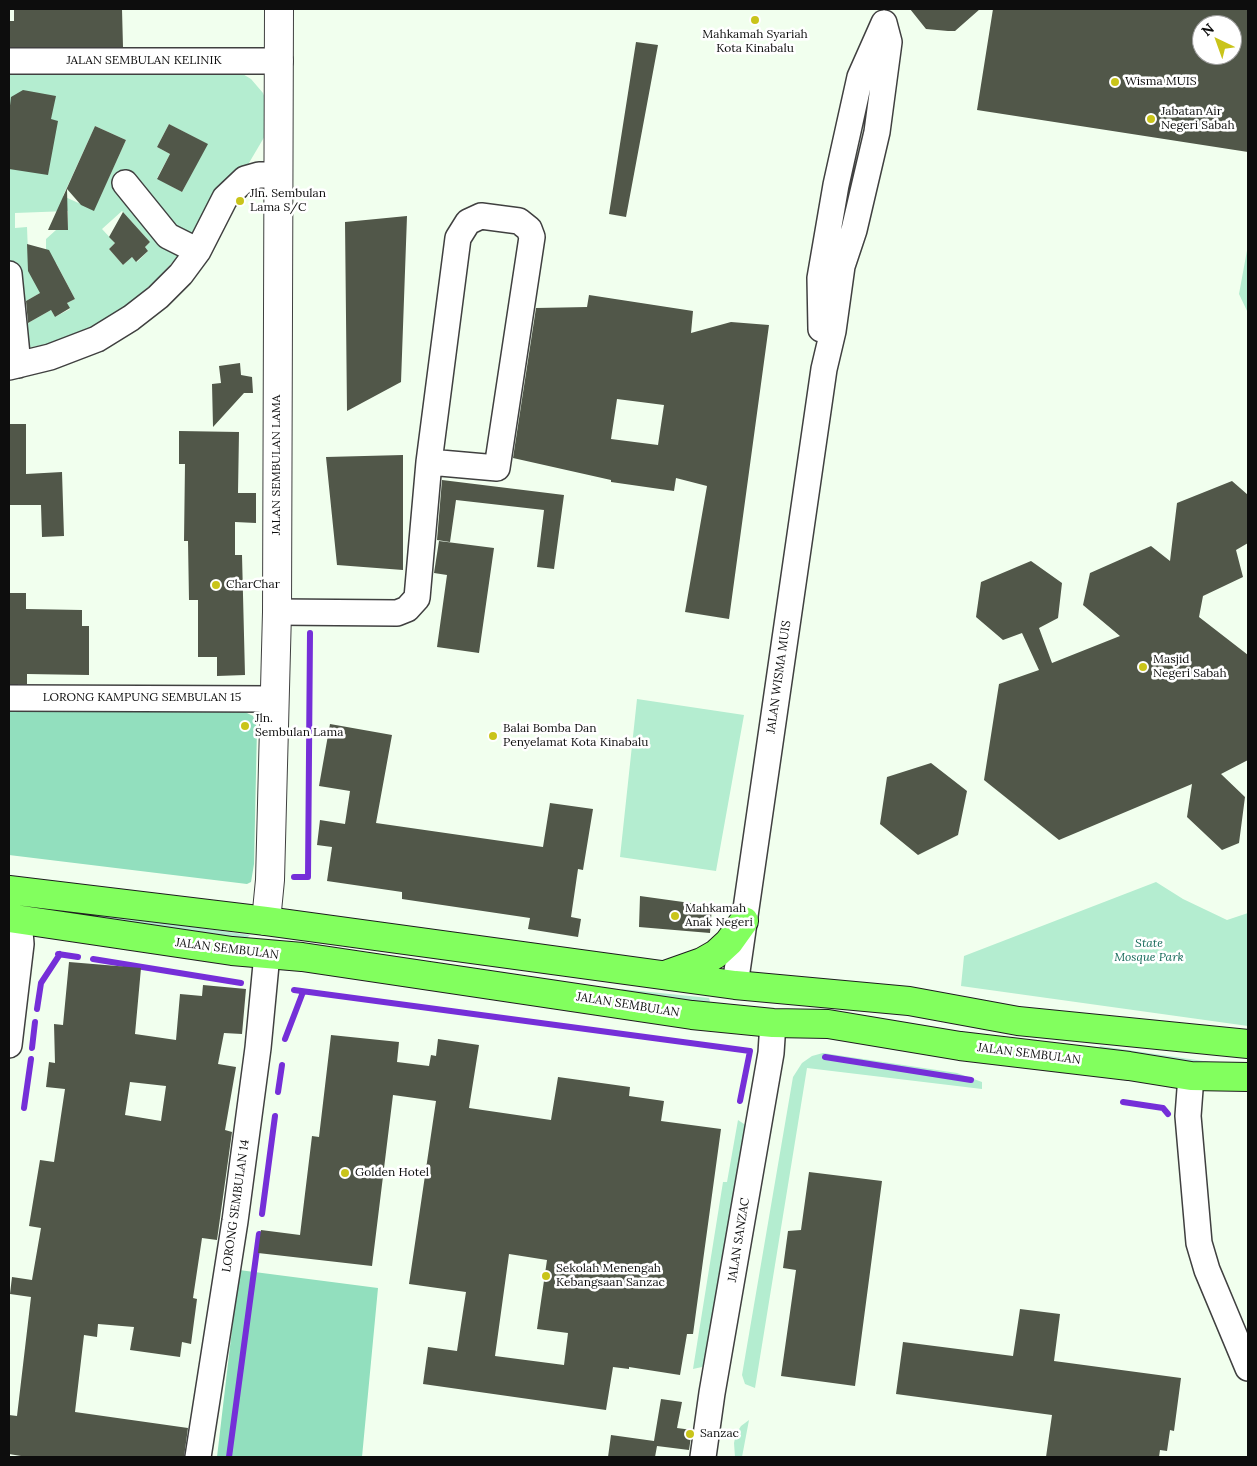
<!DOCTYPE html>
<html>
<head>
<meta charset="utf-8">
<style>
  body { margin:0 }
  #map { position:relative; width:1257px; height:1466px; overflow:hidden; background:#f1ffee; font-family:Lora,serif }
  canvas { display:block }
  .frame { position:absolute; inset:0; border:10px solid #0d0d0d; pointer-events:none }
  .north { position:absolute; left:1192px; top:15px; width:50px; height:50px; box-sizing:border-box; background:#fff; border:1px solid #9e9e9e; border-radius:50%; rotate:318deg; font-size:14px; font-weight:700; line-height:20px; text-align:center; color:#0d0d0d }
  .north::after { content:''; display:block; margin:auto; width:18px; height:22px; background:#c9c41a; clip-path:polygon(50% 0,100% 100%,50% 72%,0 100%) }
</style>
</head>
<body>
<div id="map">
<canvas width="1257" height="1466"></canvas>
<div class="frame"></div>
<div class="north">N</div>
</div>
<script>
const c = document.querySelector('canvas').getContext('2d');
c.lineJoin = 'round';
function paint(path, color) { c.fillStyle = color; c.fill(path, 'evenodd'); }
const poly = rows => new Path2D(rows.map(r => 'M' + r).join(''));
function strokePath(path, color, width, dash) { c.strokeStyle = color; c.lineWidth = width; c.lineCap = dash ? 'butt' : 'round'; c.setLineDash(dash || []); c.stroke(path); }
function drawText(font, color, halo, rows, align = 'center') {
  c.font = font + ' Lora,serif'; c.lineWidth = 5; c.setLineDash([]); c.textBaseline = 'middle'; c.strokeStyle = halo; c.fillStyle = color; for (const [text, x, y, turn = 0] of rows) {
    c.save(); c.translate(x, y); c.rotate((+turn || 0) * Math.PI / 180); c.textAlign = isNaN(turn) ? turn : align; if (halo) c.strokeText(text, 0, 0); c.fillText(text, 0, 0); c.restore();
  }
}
paint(poly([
  [241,73,251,79,263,93,268,106,269,129,246,168,181,253,157,279,123,310,92,329,52,343,27,348,9,331,9,75],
  [169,124,207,144,182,192,157,178,170,154,157,147],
  [95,126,126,140,94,210,63,196],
  [68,211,68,229,56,230,46,239,46,252,28,253,27,227,15,228,15,213],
  [122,211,150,242,145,247,148,251,137,262,132,257,123,265,109,249,115,243,102,229],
  [56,263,75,299,67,303,70,309,55,317,51,310,28,323,19,305,40,293],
  [1248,245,1248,313,1239,294],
  [637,699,744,715,716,871,620,857],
  [1156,882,1183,899,1227,920,1248,913,1248,1026,961,986,964,956],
  [9,901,250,935,237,947,9,914],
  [621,989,709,998,710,1001,708,1004,633,1002],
  [1100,1046,1224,1064,1199,1075,1098,1054],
  [823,1053,957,1073,982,1082,982,1089,807,1068,755,1388,745,1384,742,1375,793,1077,802,1063,812,1056],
  [738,1120,747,1126,706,1364,702,1367,693,1369,723,1182,727,1182],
  [749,1420,742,1457,735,1457,734,1443,736,1434,741,1426]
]), '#b4edd0');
paint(poly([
  [9,710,243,711,253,716,257,728,254,864,251,882,247,884,9,855],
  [239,1270,378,1288,362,1457,217,1457]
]), '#92dfbe');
strokePath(poly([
  [294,877,308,877,310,633],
  [58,954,78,957],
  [93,959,241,983],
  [294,990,750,1051,740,1101],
  [37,1009,41,983,60,954],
  [285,1039,303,992],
  [32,1048,35,1022],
  [825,1057,971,1080],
  [278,1092,282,1065],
  [1123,1102,1163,1108,1168,1114],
  [24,1108,31,1059],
  [262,1214,275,1116],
  [229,1457,259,1234]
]), '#752fd8', 6);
paint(poly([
  [14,9,122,9,123,47,9,47,9,21,14,21],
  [910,9,980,9,955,31,948,31,926,29],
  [993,9,1248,9,1248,152,977,110],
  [1202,25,1232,25,1232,55,1202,55],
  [636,42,658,45,626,217,609,214],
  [23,90,56,96,51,119,58,121,48,175,9,169,9,114,11,97],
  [169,124,208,144,182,192,157,179,170,154,157,147],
  [95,126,126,140,94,211,81,205,67,189,68,230,48,230],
  [123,212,150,242,145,247,148,251,136,262,132,257,123,265,109,249,115,243,109,237],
  [407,216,401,382,347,411,345,222],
  [27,244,49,250,75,299,67,303,70,308,55,317,51,310,28,323,26,301,40,293,28,271],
  [589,295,693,311,691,333,731,322,769,325,729,619,685,612,707,486,676,478,674,491,611,482,611,480,513,458,536,308,587,307],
  [617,399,664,405,658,445,611,439],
  [240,363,241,375,252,377,253,393,244,393,213,427,212,384,221,383,219,366],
  [9,424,26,424,26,474,62,472,64,536,42,537,41,505,9,505],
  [179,431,239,432,238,493,256,493,256,523,235,522,235,555,242,555,245,675,217,676,217,657,198,657,198,600,189,600,188,541,184,541,185,464,179,464],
  [403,455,403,570,337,565,326,457],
  [442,480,564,495,554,569,537,567,544,510,456,500,450,542,437,540],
  [1232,481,1248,495,1248,543,1236,550,1243,577,1203,596,1199,617,1248,655,1248,760,1221,774,1245,797,1239,843,1222,850,1187,817,1192,784,1059,840,984,780,999,684,1039,670,1022,633,1003,640,976,617,981,582,1031,561,1062,583,1058,618,1039,628,1052,663,1120,636,1083,605,1090,573,1151,546,1170,561,1177,503],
  [439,541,494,548,479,653,437,647,447,575,434,573],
  [9,593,26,593,26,609,82,610,82,626,89,626,89,675,27,674,27,684,9,684],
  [330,724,392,735,376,823,543,847,550,803,593,809,583,870,578,869,571,917,581,919,578,937,528,929,530,918,402,899,402,892,327,881,332,847,317,845,320,820,345,824,350,791,319,786],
  [931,763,967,791,958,835,918,855,880,824,887,777],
  [640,896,712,906,710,933,639,927],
  [69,962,141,968,135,1034,176,1040,180,994,202,996,203,985,246,989,242,1034,224,1033,218,1064,236,1067,225,1130,232,1132,217,1240,202,1238,193,1298,197,1299,191,1344,182,1342,180,1357,130,1350,134,1327,98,1324,97,1337,84,1335,75,1412,188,1428,184,1457,27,1457,9,1454,9,1415,17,1416,31,1297,10,1294,12,1277,32,1280,41,1228,29,1226,40,1160,54,1162,65,1089,46,1087,49,1062,55,1063,54,1024,63,1025],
  [130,1082,166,1086,161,1121,125,1115],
  [331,1035,399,1042,397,1062,429,1066,431,1055,436,1056,438,1039,479,1045,469,1108,551,1120,558,1077,630,1087,629,1096,664,1101,661,1121,721,1129,693,1334,687,1334,680,1375,629,1367,629,1369,613,1367,606,1410,423,1384,428,1347,457,1351,466,1292,409,1284,436,1101,393,1095,372,1266,258,1253,261,1230,300,1235,312,1136,319,1137],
  [509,1254,547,1260,537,1329,568,1333,564,1365,495,1356],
  [809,1172,882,1181,855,1386,781,1376,796,1270,783,1268,788,1231,801,1230],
  [1020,1309,1060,1314,1054,1361,1181,1378,1174,1431,1170,1430,1167,1451,1160,1450,1159,1457,1046,1457,1052,1415,896,1394,903,1342,1013,1356],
  [661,1399,682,1402,677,1428,692,1430,689,1450,657,1446,655,1457,608,1457,611,1435,654,1441]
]), '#515749');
const minor = poly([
  [9,61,280,61],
  [125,183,168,236,198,251],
  [9,274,18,365],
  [821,329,820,278,836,185,860,77,884,23],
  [9,367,50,357,97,339,131,318,158,297,181,274,198,251,225,198,245,179,259,175,277,175],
  [277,612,397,613,407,609,417,598,429,462,458,238,468,222,481,216,519,221,529,229,532,237,497,468,429,462],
  [9,698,275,699],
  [735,985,824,369,833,331,842,266,854,230,877,132,889,42,884,23],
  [9,1045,21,944,19,919],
  [1191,1076,1188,1116,1199,1243,1207,1270,1248,1368],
  [198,1457,235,1221,258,1048,267,954],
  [703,1457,712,1393,771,1053,773,1023]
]);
const tertiary = poly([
  [266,921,270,880,277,612,279,9]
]);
const primary = poly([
  [9,890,266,921,735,985,909,1001,1018,1021,1248,1044],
  [9,918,232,951,302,957,692,1015,773,1023,828,1024,960,1046,1129,1066,1191,1076,1248,1077],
  [668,974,702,962,716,954,729,942,744,921]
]);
strokePath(minor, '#404040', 28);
strokePath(tertiary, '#404040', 30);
strokePath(primary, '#1e1e1e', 30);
strokePath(minor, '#fff', 25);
strokePath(tertiary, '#fff', 28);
strokePath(primary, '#82ff5e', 28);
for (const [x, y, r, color] of [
  [755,20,5,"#c9c41a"],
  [1115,82,5,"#c9c41a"],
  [1151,119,5,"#c9c41a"],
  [240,201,5,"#c9c41a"],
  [216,585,5,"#c9c41a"],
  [1143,667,5,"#c9c41a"],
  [245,726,5,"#c9c41a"],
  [493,736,5,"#c9c41a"],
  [675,916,5,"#c9c41a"],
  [345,1173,5,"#c9c41a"],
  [546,1276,5,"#c9c41a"],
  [690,1434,5,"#c9c41a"]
]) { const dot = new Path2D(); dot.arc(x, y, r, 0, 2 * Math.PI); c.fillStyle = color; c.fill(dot); strokePath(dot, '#fff', 2); }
drawText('12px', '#0d0d0d', '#fff', [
  ["Mahkamah Syariah",755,35,"center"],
  ["Kota Kinabalu",755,49,"center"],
  ["Wisma MUIS",1125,82],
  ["Jabatan Air",1161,112],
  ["Negeri Sabah",1161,126],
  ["Jln. Sembulan",250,194],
  ["Lama S/C",250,208],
  ["CharChar",226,585],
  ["Masjid",1153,660],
  ["Negeri Sabah",1153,674],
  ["Jln.",255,719],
  ["Sembulan Lama",255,733],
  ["Balai Bomba Dan",503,729],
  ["Penyelamat Kota Kinabalu",503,743],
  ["Mahkamah",685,909],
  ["Anak Negeri",685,923],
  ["Golden Hotel",355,1173],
  ["Sekolah Menengah",556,1269],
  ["Kebangsaan Sanzac",556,1283],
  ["Sanzac",700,1434]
], 'left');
drawText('12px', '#0d0d0d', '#fff', [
  ["JALAN SEMBULAN KELINIK",144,61],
  ["JALAN SEMBULAN LAMA",277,465,-90],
  ["JALAN WISMA MUIS",779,677,-82],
  ["LORONG KAMPUNG SEMBULAN 15",142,698],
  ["JALAN SEMBULAN",227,949,7],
  ["JALAN SEMBULAN",628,1005,9],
  ["JALAN SEMBULAN",1029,1054,7],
  ["LORONG SEMBULAN 14",236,1206,-82],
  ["JALAN SANZAC",739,1240,-81]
]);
drawText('italic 12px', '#186b5b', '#fff', [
  ["State",1149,944],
  ["Mosque Park",1149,958]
]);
</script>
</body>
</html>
